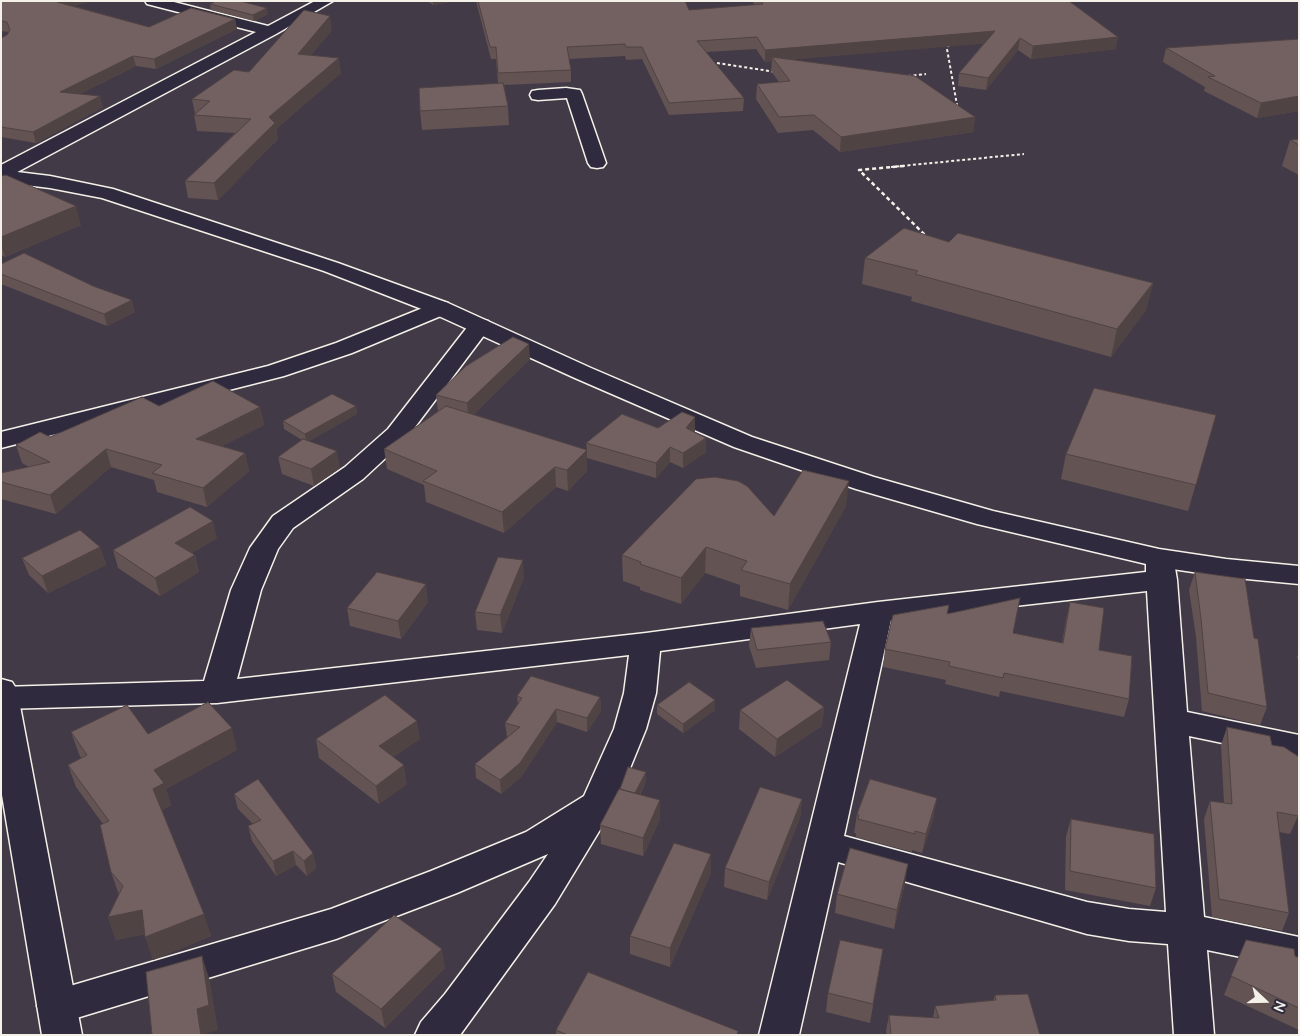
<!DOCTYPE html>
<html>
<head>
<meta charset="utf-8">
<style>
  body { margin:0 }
  #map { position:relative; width:1300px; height:1036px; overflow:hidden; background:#433a48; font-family:"Architects Daughter",sans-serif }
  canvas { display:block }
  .frame { position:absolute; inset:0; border:2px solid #f4f1e8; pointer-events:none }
  .north { position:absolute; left:1240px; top:976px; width:50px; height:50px; -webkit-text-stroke:4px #2f2a3d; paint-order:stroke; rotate:111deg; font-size:14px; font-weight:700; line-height:20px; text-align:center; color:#f4f1e8 }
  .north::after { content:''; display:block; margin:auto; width:18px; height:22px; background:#f4f1e8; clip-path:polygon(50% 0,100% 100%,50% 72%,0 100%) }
</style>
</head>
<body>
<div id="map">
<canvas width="1300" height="1036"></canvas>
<div class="frame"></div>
<div class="north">N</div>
</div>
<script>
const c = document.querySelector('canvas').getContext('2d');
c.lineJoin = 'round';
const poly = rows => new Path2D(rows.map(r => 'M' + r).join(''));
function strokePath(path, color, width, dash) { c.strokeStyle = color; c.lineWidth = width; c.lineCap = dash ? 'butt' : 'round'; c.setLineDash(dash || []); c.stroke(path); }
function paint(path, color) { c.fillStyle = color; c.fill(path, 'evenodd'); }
const minor = poly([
  [145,1,170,1,268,26,315,1,333,1,276,34,8,177,1,179,1,165,256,32,147,4,145,1],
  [566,88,580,90,582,94,606,163,603,167,597,168,591,167,588,163,567,98,538,100,532,99,530,95,532,91,538,90,566,88],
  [440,301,448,303,451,308,448,313,352,353,284,376,1,448,1,432,268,366,336,343,440,301],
  [480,319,488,321,491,326,406,439,363,479,293,528,278,549,261,590,237,679,646,633,878,602,1146,572,1146,562,1150,556,1160,553,1170,556,1174,562,1177,580,1187,712,1299,735,1299,759,1189,736,1204,917,1299,937,1299,969,1207,950,1214,1035,1174,1035,1168,944,1129,941,1087,934,838,862,799,1035,759,1035,860,624,660,651,656,693,646,729,615,805,555,904,460,1035,415,1035,421,1022,445,994,529,882,548,854,457,893,336,939,57,1024,43,1018,37,1006,43,994,331,909,431,871,526,832,584,796,614,729,624,693,629,655,217,703,1,709,1,687,204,681,231,590,250,548,273,516,345,467,388,429,472,321,480,319],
  [1147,591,1166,912,1129,909,1087,902,844,836,891,620,1147,591]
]);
const tertiary = poly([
  [1,170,50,176,113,189,338,263,448,303,591,368,752,437,874,477,993,511,1159,549,1226,559,1299,566,1299,584,1226,577,1159,567,977,524,856,489,734,447,575,378,432,313,324,271,102,198,50,188,1,182,1,170],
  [1,679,12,682,17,690,82,1035,42,1035,1,789,1,679]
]);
strokePath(minor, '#f4f1e8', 3);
strokePath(tertiary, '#f4f1e8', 3);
strokePath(poly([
  [949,44,947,49,957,105],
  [717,63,776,72],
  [908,76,926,74],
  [891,167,1024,154]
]), '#f4f1e8', 2, [3, 2.5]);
strokePath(poly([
  [904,166,859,170,926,236]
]), '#f4f1e8', 2.5, [4, 3]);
paint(minor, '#2f2a3d');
paint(tertiary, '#2f2a3d');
paint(poly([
  [1,1,91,1,74,6,149,27,235,19,237,29,156,69,136,66,80,94,103,107,36,143,1,137,1,38,7,35,9,32,1,31],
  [427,1,456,1,433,5],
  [476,1,685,1,689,10,755,5,752,1,1069,1,1116,49,1031,59,1018,50,986,90,958,86,959,73,984,43,793,59,975,117,973,132,840,152,813,130,778,133,756,99,757,84,779,82,771,71,772,61,765,62,756,49,706,52,744,98,743,111,669,115,642,59,626,60,625,56,569,59,571,70,571,82,504,85,508,106,509,125,422,130,420,111,498,83,496,59,491,59],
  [210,4,268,14,254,21,211,10],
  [332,30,311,55,341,73,276,129,278,139,218,200,188,198,185,181,235,133,197,131,194,115,195,114,192,99],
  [1299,39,1299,111,1257,118,1204,91,1205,87,1163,62,1166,48],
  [1299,139,1299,175,1282,166,1290,140],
  [1,176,81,225,5,257,1,255],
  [949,242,1153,283,1146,310,1111,357,911,301,912,297,862,284,865,258],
  [1,264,135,312,107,326,1,284],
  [530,359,473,415,587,450,586,443,658,428,695,432,706,438,706,452,683,468,670,462,656,478,587,458,587,471,568,491,556,487,504,533,426,502,424,485,387,469,384,449,438,412,438,411,436,395],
  [159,406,260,407,264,425,222,446,245,453,249,471,207,507,157,492,154,480,111,467,56,514,1,499,1,473,29,467,22,463,16,445,50,437],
  [356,406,357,414,309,441,340,468,314,486,282,474,278,457,302,440,284,429,283,421],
  [1216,415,1188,511,1061,479,1066,454],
  [846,506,788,610,740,596,740,585,705,573,681,604,640,590,640,587,623,581,622,555,774,516],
  [217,538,192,553,195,555,199,572,160,596,118,568,113,550],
  [100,547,106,565,48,593,29,575,22,558],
  [1195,572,1254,638,1267,707,1260,725,1202,711,1196,637,1189,590],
  [524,577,502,633,477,630,475,612],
  [428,602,401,639,350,626,347,608],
  [1070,602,1129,699,1124,717,1000,691,999,697,945,684,946,680,883,667,885,649,948,614,1013,633,1062,643,1066,620],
  [751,628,831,642,829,660,756,668,749,646],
  [1299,652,1299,663,1297,657],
  [517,696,600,697,601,711,587,732,557,722,521,777,501,794,476,778,475,764,508,737,507,737,505,723,518,705],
  [657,705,715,710,683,733,657,714],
  [824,707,822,726,775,757,739,729,740,710],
  [1227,727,1272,745,1298,816,1290,834,1279,832,1289,913,1282,931,1212,917,1204,819,1210,801,1224,803,1221,745],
  [71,732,148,734,237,750,166,789,171,805,162,810,211,936,153,960,145,934,116,940,108,917,119,895,111,872,103,824,76,787,68,765,81,758,79,754],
  [316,739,420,739,393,757,407,784,379,804,319,758],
  [646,772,646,781,640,795,660,819,643,856,601,844,600,825,620,789],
  [234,794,313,853,316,868,307,876,296,865,276,876,252,841,248,826,253,824,238,809],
  [802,799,800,818,767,900,724,887,725,868],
  [857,814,934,816,922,853,912,850,912,852,856,837,856,833,854,833],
  [1071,819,1156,888,1150,906,1065,890,1066,837],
  [711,873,670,967,630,954,630,936],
  [905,883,894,929,835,913,837,894],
  [1246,940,1299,958,1299,1030,1224,995],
  [883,949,870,1023,826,1012,828,993],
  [445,968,385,1028,336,992,332,974],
  [995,995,1040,1035,887,1035,886,1031,889,1015,933,1018,935,1006,993,1001],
  [556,1030,738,1035,556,1035]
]), '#635353');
paint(poly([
  [58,1,91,1,59,11,57,2],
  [433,1,456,1,433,5],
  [267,8,268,14,254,21,253,15],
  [330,16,332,30,300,69,298,54],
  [235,19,237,29,156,69,154,59],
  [995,31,993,43,775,61,772,57,772,61,765,62,765,50],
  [1118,37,1116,49,1031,59,1033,46],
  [1020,38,1018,50,986,90,988,78],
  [133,56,136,66,63,103,60,92],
  [339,58,341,73,276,129,278,139,218,200,214,183,269,117],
  [100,96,103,107,36,143,33,132],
  [1299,96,1299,111,1257,118,1261,103],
  [975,117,973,132,840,152,841,137],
  [76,206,81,225,5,257,1,244,1,237],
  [1153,283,1146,310,1111,357,1117,329],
  [132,300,135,312,107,326,104,314],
  [529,344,530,359,469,419,467,403],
  [356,406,357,414,306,443,305,434],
  [260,407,264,425,201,457,196,439],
  [695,417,695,432,686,428],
  [706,438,706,452,683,468,683,453],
  [670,447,670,462,656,478,656,463],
  [106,449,111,467,56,514,50,495],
  [587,450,587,471,568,491,567,470],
  [337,451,340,468,314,486,311,469],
  [245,453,249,471,207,507,203,488],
  [555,467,556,487,504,533,502,512],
  [849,481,846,506,788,610,790,584],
  [213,521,217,538,180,560,175,543],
  [100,547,106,565,48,593,42,576],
  [706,547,705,573,681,604,681,578],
  [195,555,199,572,160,596,155,578],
  [523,560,524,577,502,633,500,615],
  [426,584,428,602,401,639,398,621],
  [600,697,601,711,587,732,587,718],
  [715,700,715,710,683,733,683,724],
  [824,707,822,726,775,757,777,739],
  [556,709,557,722,521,777,501,794,500,780],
  [417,721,420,739,382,764,379,746],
  [232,728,237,750,166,789,171,805,160,811,153,789,154,770],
  [404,765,407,784,379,804,376,786],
  [646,772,646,781,634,806,634,796],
  [937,798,934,816,922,853,926,834],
  [802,799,800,818,767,900,769,882],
  [660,800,660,819,643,856,643,838],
  [293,851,296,865,276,876,273,861],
  [313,853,316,868,307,876,304,861],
  [711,854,711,873,670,967,670,948],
  [908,864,905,883,894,929,897,910],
  [142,910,150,933,116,940,108,917],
  [204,914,211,936,153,960,145,937],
  [442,949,445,968,385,1028,381,1009],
  [202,956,210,981,218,1030,205,1034,205,1035,201,1035,197,1009]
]), '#504343');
const building = poly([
  [1,1,58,1,57,2,149,27,191,8,235,19,154,59,133,56,60,92,100,96,33,132,1,127,1,38,7,35,10,30,7,22,1,21,1,1],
  [216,1,240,1,267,8,253,15,210,4,216,1],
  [478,1,685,1,689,10,763,4,761,1,1069,1,1118,37,1033,46,1020,38,988,78,959,73,995,31,765,50,757,37,697,41,744,98,669,103,642,47,626,47,625,44,567,47,571,70,498,73,496,47,490,47,478,1],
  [304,10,330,16,298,54,339,58,269,117,275,123,214,183,185,181,251,119,194,115,210,101,192,99,234,70,249,72,304,10],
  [1299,39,1299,96,1261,103,1208,77,1215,76,1166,48,1299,39],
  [772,57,915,76,975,117,841,137,814,115,779,117,757,84,790,81,772,57],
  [503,83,508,106,420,111,419,88,503,83],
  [1299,139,1299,145,1290,140,1299,139],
  [6,175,76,206,1,237,1,176,6,175],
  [904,228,949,242,958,233,1153,283,1117,329,915,274,918,271,865,258,904,228],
  [24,253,93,286,132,300,104,314,1,274,1,264,24,253],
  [513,337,529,344,467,403,436,395,466,366,513,337],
  [213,381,260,407,196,439,245,453,203,488,152,473,162,465,106,449,50,495,1,482,1,473,50,462,16,445,40,432,50,437,142,397,159,406,213,381],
  [1094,388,1216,415,1196,485,1066,454,1094,388],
  [332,394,356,406,305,434,283,421,332,394],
  [446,406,587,450,567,470,555,467,502,512,423,481,437,471,384,449,446,406],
  [682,412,695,417,686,428,706,438,683,453,670,447,656,463,586,443,622,414,658,428,682,412],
  [303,439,337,451,311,469,278,457,303,439],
  [803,470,849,481,790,584,741,570,747,561,706,547,681,578,640,564,641,562,622,555,696,479,715,477,738,481,747,486,774,516,803,470],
  [190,507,213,521,175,543,195,555,155,578,113,550,190,507],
  [80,530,100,547,42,576,22,558,80,530],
  [498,557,523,560,500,615,475,612,498,557],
  [377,572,426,584,398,621,347,608,377,572],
  [1195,572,1245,579,1254,638,1258,639,1267,707,1208,693,1201,619,1195,572],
  [1020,598,1013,633,1063,643,1070,602,1104,608,1099,650,1132,656,1129,699,1004,673,1003,678,949,666,950,662,885,649,893,615,949,605,947,614,1020,598],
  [823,621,831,642,757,650,751,628,823,621],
  [531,676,600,697,587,718,556,709,520,763,500,780,475,764,520,727,505,723,522,698,517,696,531,676],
  [787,680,824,707,777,739,740,710,787,680],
  [689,682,715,700,683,724,657,705,689,682],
  [385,695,417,721,379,746,404,765,376,786,316,739,385,695],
  [208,702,232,728,154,770,164,783,153,789,204,914,145,937,142,910,108,917,123,886,111,872,100,825,109,821,68,765,87,755,71,732,127,705,148,734,208,702],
  [1227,727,1270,736,1272,745,1284,747,1299,757,1299,812,1298,816,1277,812,1289,913,1219,899,1210,801,1232,804,1227,727],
  [628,767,646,772,635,793,620,789,628,767],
  [258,779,313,853,304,861,293,851,273,861,248,826,261,820,234,794,258,779],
  [870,779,937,798,926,834,915,831,915,834,858,819,859,815,857,814,870,779],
  [760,787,802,799,769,882,725,868,760,787],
  [619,789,660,800,643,838,600,825,619,789],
  [1071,819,1154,834,1156,888,1070,871,1071,819],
  [674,843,711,854,670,948,630,936,674,843],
  [850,848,908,864,897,910,837,894,850,848],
  [394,915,442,949,381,1009,332,974,394,915],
  [840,940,883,949,873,1004,828,993,840,940],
  [1246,940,1294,949,1295,956,1299,958,1299,1008,1231,976,1246,940],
  [202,956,209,1005,197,1009,201,1035,152,1035,146,972,202,956],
  [588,972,738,1031,737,1035,568,1035,556,1030,588,972],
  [1028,994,1040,1035,891,1035,889,1015,939,1018,935,1006,996,1000,995,995,1028,994]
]);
paint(building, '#736060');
strokePath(building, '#504343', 1);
</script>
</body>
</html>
